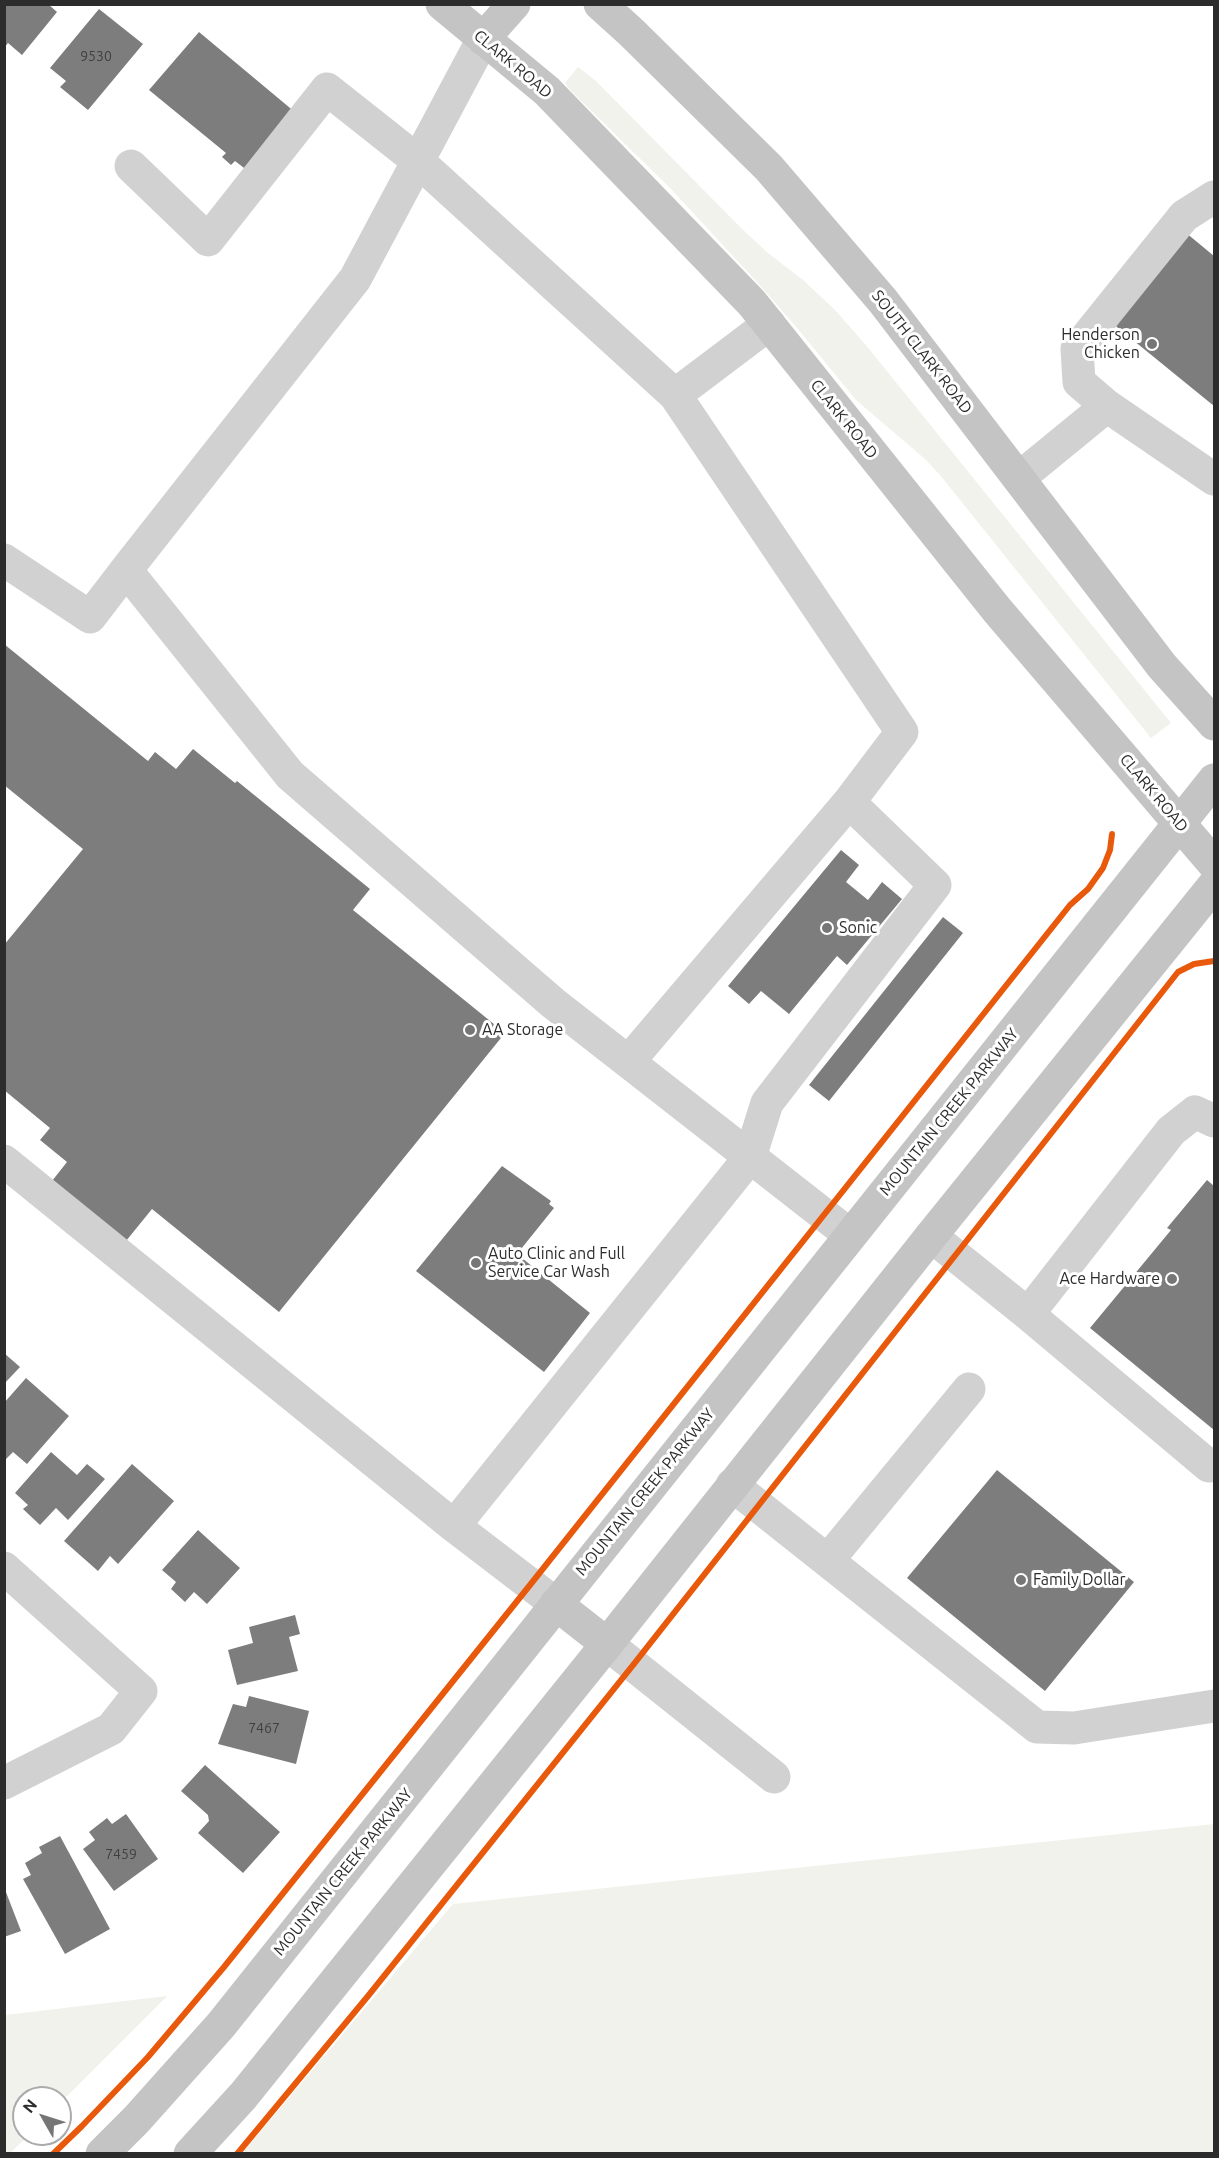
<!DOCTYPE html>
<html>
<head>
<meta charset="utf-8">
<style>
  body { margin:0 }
  #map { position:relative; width:1219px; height:2158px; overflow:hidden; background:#fff; font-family:Ubuntu,sans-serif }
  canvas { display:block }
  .frame { position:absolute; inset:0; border:6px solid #2c2c2c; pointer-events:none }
  .north { position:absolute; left:12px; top:2086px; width:60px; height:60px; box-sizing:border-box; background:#fff; border:2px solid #ababab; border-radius:50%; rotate:309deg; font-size:16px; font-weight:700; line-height:24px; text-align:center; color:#2c2c2c }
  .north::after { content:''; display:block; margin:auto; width:21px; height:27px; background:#767676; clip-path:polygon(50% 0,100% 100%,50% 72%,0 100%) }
</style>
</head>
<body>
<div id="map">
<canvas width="1219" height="2158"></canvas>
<div class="frame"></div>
<div class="north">N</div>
</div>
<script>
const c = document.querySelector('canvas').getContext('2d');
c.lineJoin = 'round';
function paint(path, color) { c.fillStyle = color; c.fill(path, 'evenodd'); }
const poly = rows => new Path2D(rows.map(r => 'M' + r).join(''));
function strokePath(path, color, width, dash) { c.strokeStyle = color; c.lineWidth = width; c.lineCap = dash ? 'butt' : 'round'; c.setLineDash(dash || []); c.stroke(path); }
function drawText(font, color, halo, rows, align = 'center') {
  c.font = font + ' Ubuntu,sans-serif'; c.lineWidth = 6; c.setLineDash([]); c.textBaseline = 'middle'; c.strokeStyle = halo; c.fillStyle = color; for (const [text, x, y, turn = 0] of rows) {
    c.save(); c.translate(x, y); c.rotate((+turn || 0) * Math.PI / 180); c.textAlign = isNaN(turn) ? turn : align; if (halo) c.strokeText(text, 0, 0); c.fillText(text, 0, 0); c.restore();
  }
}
paint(poly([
  [578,67,596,81,741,228,768,253,803,280,835,310,865,344,1171,723,1151,738,940,475,925,459,856,400,798,329,758,283,671,189,571,91,565,83],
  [1214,1824,1214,2153,242,2153,453,1904],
  [167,1996,60,2103,60,2098,24,2098,24,2134,30,2134,10,2153,5,2153,5,2015]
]), '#f0f2eb');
paint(poly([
  [4,4,48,4,57,12,22,55,8,43,4,48],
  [99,9,143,44,88,110,60,87,66,81,50,68],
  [199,32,296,113,248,171,235,161,231,165,222,157,226,153,149,90],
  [1185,232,1214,256,1214,406,1112,323],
  [4,644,148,761,155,752,176,769,193,749,235,783,237,781,370,889,353,910,505,1033,279,1312,152,1209,126,1241,52,1181,67,1162,40,1140,50,1128,4,1090,4,945,83,849,4,785],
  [841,850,859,865,846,882,868,900,882,882,902,899,847,965,837,956,789,1014,761,991,749,1004,728,986],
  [943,917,963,933,829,1101,809,1085],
  [502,1166,551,1201,549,1204,554,1208,517,1254,590,1313,544,1372,416,1271],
  [1207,1180,1214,1186,1214,1430,1090,1328,1171,1230,1167,1228],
  [4,1353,20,1367,4,1384],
  [26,1378,69,1416,27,1464,13,1452,4,1461,4,1403],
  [51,1452,77,1475,87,1464,105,1479,68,1520,56,1508,40,1525,23,1509,28,1505,15,1493],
  [132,1464,174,1501,118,1564,110,1556,98,1571,64,1541],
  [997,1470,1134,1582,1045,1691,907,1578],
  [198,1530,240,1568,207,1604,194,1592,185,1602,171,1589,176,1582,162,1570],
  [295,1615,300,1634,289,1637,298,1671,237,1685,228,1650,253,1643,249,1627],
  [249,1696,309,1711,296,1764,218,1744,233,1704,246,1707],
  [205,1765,280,1832,243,1873,198,1833,209,1821,208,1815,181,1791],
  [126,1814,158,1859,114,1891,83,1849,95,1840,89,1832,107,1818,112,1824],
  [60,1836,110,1929,65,1954,23,1879,31,1875,25,1863,42,1853,39,1847],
  [4,1887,21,1931,4,1937]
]), '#7d7d7d');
strokePath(poly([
  [483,39,355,279,126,570,290,775,553,1003,850,1235],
  [131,166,208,240,327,89,418,161,675,395],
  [1214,197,1184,216,1077,349,1079,382,1107,406,1214,479],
  [769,324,675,395,902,732,849,802],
  [1019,478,1107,406],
  [4,560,90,617,126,570],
  [4,1161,454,1526,750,1157,767,1103,935,885,849,802,629,1061],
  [931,1236,1028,1314,1209,1466],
  [1028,1314,1171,1131,1195,1112,1214,1121],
  [732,1485,1037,1727,1074,1728,1214,1706],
  [454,1526,556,1604],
  [828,1560,969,1389],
  [4,1568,141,1691,111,1729,4,1783],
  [607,1644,774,1777]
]), '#d1d1d1', 33);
strokePath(poly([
  [442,4,547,91,752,303,997,610,1214,864],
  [600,4,631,32,769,168,883,301,1162,666,1214,724],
  [483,39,514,4],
  [556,1604,607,1644],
  [102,2154,136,2120,221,2025,1214,780],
  [190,2154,243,2096,607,1644,931,1236,1214,885]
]), '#c4c4c4', 33);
strokePath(poly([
  [53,2154,82,2126,148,2057,224,1967,530,1585,1070,905,1088,889,1103,868,1110,850,1112,834],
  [237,2154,368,1996,633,1665,1178,972,1194,964,1214,961]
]), '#e8590c', 6);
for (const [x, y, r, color] of [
  [1152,344,6,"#767676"],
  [827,928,6,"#767676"],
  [470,1030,6,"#767676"],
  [476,1263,6,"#767676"],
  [1172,1279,6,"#767676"],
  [1021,1580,6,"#767676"]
]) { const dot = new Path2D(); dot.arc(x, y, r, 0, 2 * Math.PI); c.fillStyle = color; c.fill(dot); strokePath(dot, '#fff', 2); }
drawText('14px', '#404040', null, [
  ["9530",96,56],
  ["7467",264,1728],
  ["7459",121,1854]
]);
drawText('16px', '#2c2c2c', '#fff', [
  ["CLARK ROAD",513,64,40],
  ["SOUTH CLARK ROAD",922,352,52],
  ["CLARK ROAD",844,419,51],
  ["CLARK ROAD",1154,793,50],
  ["MOUNTAIN CREEK PARKWAY",949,1112,-51],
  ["MOUNTAIN CREEK PARKWAY",645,1492,-51],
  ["MOUNTAIN CREEK PARKWAY",343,1872,-51]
]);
drawText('16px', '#2c2c2c', '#fff', [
  ["Henderson",1140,335,"right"],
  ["Chicken",1140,353,"right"],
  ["Sonic",839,928],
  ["AA Storage",482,1030],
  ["Auto Clinic and Full",488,1254],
  ["Service Car Wash",488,1272],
  ["Ace Hardware",1160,1279,"right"],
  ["Family Dollar",1033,1580]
], 'left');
</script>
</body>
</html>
